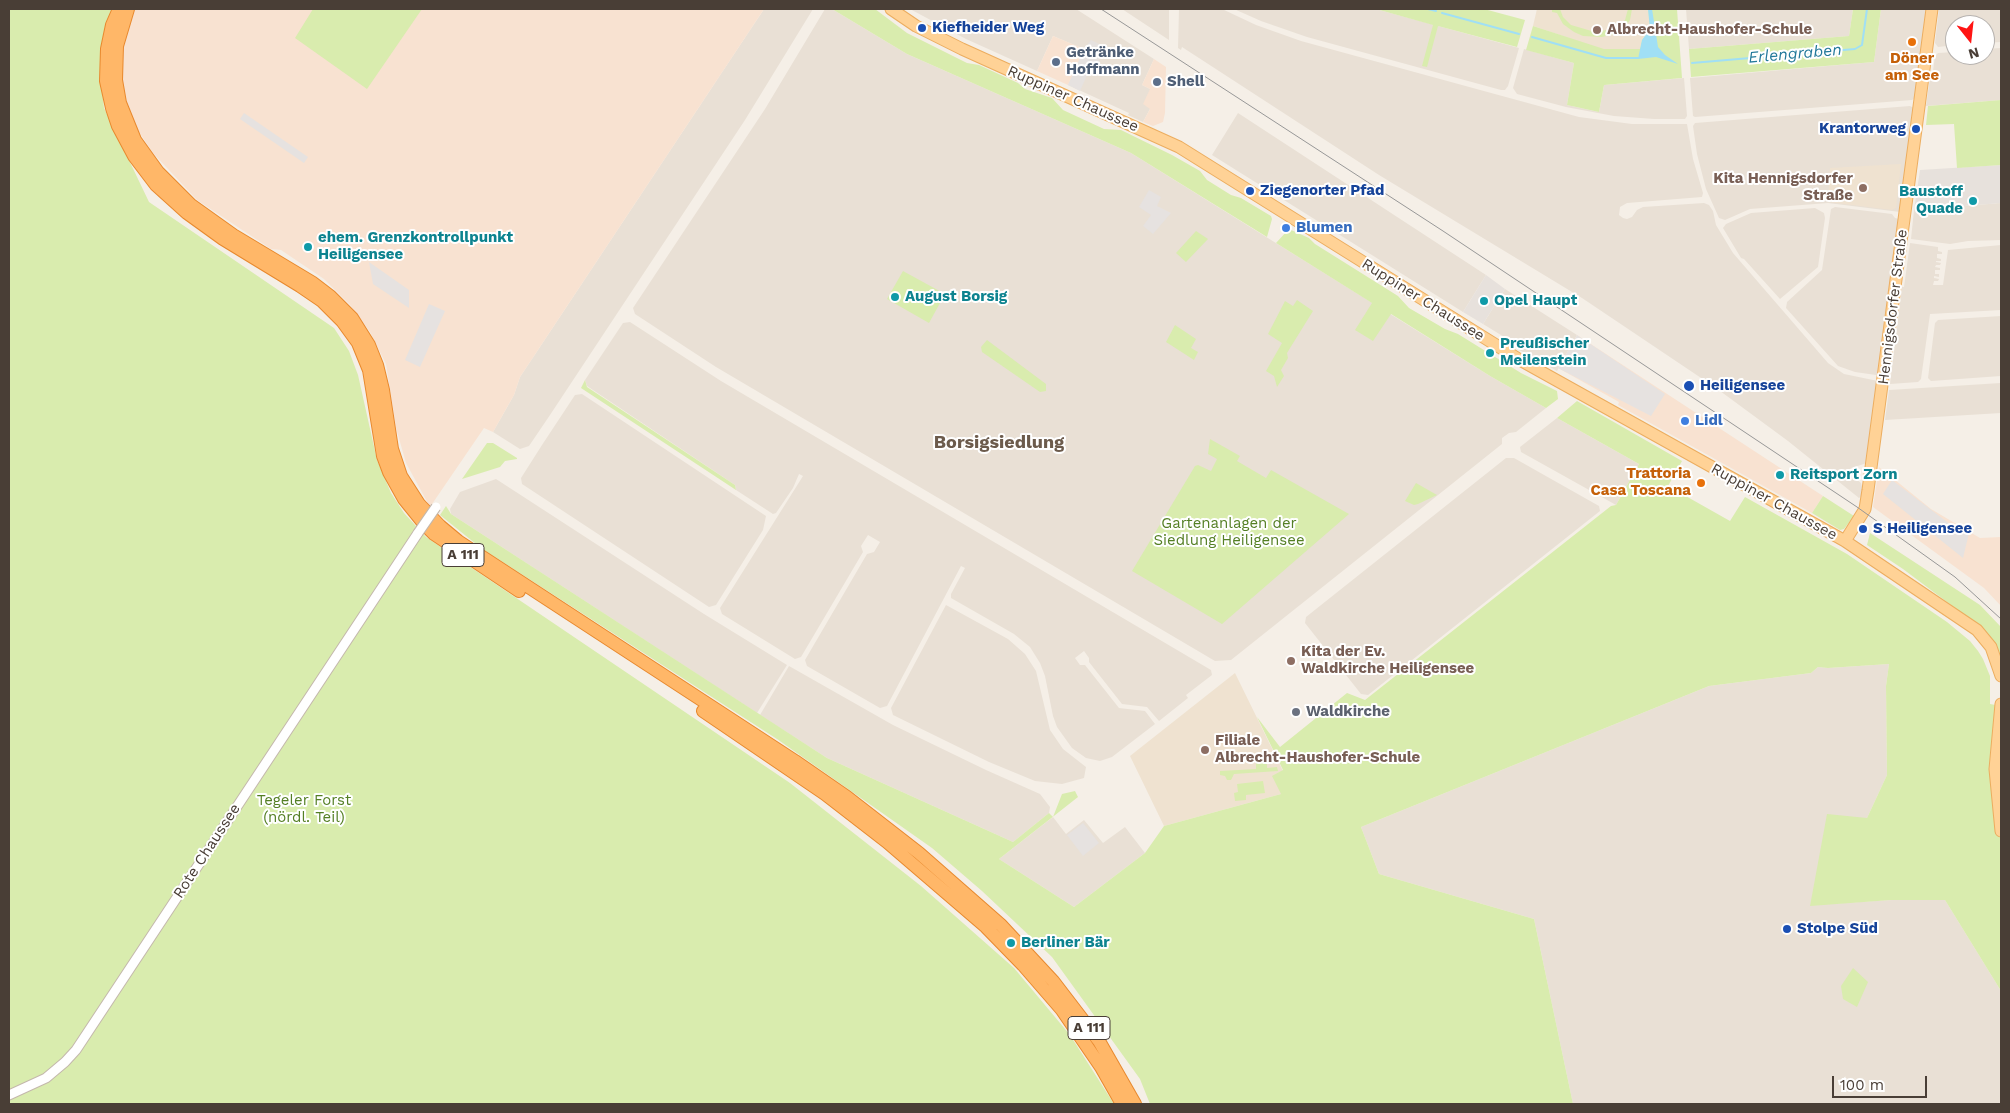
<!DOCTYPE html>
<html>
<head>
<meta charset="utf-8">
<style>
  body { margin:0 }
  #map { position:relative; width:2010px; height:1113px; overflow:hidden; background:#f5efe7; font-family:"Work Sans",sans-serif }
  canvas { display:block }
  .frame { position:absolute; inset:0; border:10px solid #493e36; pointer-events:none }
  .north { position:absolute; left:1945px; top:15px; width:50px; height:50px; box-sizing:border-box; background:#fff; border:1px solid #b6b2af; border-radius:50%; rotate:164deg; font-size:14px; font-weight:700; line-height:20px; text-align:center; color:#493e36 }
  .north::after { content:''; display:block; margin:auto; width:18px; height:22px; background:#ff1514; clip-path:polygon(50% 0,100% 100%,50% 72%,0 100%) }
  .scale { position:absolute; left:1832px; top:1076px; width:95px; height:22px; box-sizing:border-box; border:2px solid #493e36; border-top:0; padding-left:6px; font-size:15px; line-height:18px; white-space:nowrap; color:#493e36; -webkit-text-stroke:4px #fff; paint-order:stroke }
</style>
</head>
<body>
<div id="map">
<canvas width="2010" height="1113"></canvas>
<div class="frame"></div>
<div class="north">N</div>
<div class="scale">100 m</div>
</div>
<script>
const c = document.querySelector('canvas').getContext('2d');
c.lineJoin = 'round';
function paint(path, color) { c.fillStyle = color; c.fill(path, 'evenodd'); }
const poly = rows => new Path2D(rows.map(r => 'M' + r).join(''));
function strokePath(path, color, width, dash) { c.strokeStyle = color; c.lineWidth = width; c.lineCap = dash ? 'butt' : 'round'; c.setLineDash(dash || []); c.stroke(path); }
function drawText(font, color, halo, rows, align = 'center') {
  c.font = font + ' "Work Sans",sans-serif'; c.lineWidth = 4; c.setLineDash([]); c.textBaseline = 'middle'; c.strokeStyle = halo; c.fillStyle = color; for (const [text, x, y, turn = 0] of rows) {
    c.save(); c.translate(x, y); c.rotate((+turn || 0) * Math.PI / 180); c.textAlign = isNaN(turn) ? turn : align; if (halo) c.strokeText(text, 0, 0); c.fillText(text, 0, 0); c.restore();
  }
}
paint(poly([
  [764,9,813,9,745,120,550,415,529,446,520,449,493,432,514,395,520,377],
  [825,9,832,9,907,54,1131,153,1490,376,1546,408,1516,432,1509,433,1502,438,1502,444,1231,660,1215,661,716,367,635,314,633,308,765,109],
  [910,9,1076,9,1154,59,1142,85,1150,89,1150,109,1143,122,1128,115,1129,113,1068,85,1084,49,1053,36,1037,71,966,39],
  [1122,9,1169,9,1169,40],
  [1179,9,1222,9,1256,25,1301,41,1579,117,1632,124,1687,124,1693,159,1703,193,1702,197,1627,203,1620,207,1619,215,1623,218,1627,219,1632,217,1637,210,1643,207,1704,203,1709,205,1713,211,1716,225,1733,253,1828,363,1844,374,1878,381,1867,463,1851,468,1848,472,1861,483,1864,494,1859,498,1788,441,1716,388,1582,298,1379,175,1182,47,1181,50,1178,48],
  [1234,9,1376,9,1519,48,1508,86,1505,90,1501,90,1307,37,1261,21],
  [1686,9,1853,9,1849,36,1689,49],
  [1881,9,1927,9,1915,98,1912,100,1695,117,1693,116,1690,78,1874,62],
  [1939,9,2001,9,2001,42,1985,43,1985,25,1955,25,1955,45,1938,47,1935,43],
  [2001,48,2001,100,1926,106,1931,71,1933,71,1935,56,1938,53,1955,52,1955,55,1985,55,1985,49],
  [1524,49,1574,63,1567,105,1599,112,1604,85,1684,78,1687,116,1685,119,1654,119,1614,116,1566,107,1517,94,1513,88],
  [1910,106,1914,108,1900,212,1828,203,1750,209,1725,220,1719,218,1706,189,1697,154,1693,126,1695,123],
  [1238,113,1486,275,1463,312,1212,155],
  [2001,203,2001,240,1968,241,1950,244,1911,239,1914,210],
  [1835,207,1892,214,1895,218,1899,219,1879,373,1876,375,1855,372,1838,366,1786,308,1787,302,1822,270,1831,209],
  [1815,208,1824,213,1825,218,1818,267,1780,299,1744,259,1741,258,1723,228,1726,224,1751,213],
  [1910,243,1938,247,1938,251,1942,252,1942,254,1937,254,1937,258,1941,259,1941,261,1936,261,1936,262,1941,263,1940,265,1936,265,1935,267,1940,268,1940,270,1935,270,1935,274,1939,274,1939,277,1934,276,1934,278,1939,279,1938,281,1934,281,1933,285,1943,285,1948,250,2001,245,2001,310,1930,314,1921,379,1918,382,1890,384,1902,287,1904,287],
  [1505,289,1577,335,1557,371,1514,347,1514,343,1483,324],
  [2001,316,2001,376,1931,381,1928,378,1935,323,1938,320],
  [630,322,721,381,1211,670,1212,675,1186,695,1188,698,1159,721,1147,707,1122,704,1089,662,1089,658,1084,651,1075,658,1080,665,1085,665,1119,708,1145,711,1155,724,1112,757,1100,761,1086,758,1072,748,1057,727,1053,716,1045,676,1040,663,1030,647,1014,634,951,598,951,594,965,568,961,566,887,706,880,708,807,666,805,660,867,554,874,552,880,542,868,535,861,546,863,552,801,657,795,659,722,614,720,608,803,476,799,474,793,488,776,513,773,514,736,490,735,485,587,386,585,380,623,323],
  [2001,383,2001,413,1885,420,1889,390],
  [582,394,766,516,763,530,716,605,709,607,522,484,521,478,542,445,575,395],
  [1557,418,1639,464,1616,505,1521,452,1520,447],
  [1506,458,1514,458,1599,506,1600,511,1368,695,1361,694,1305,623,1306,617],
  [496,479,704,614,787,665,757,713,451,514,450,509,460,492],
  [946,605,1008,639,1025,654,1036,671,1050,730,1063,749,1086,767,1084,778,1062,784,1035,781,989,762,893,715,891,708],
  [1889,664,1886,686,1887,775,1867,818,1814,892,1811,905,1891,900,1945,900,2001,991,2001,1104,1573,1104,1534,919,1379,874,1361,827,1709,686,1811,673,1818,667,1828,668],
  [789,666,893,725,986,770,1040,794,1050,807,1049,813,1013,842,827,758,760,715],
  [1053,817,1066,834,1084,820,1103,843,1125,827,1145,853,1074,907,999,859]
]), '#e9e0d5');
paint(poly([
  [135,9,764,9,526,368,520,377,514,395,493,432,484,428,430,507,406,463,396,428,386,364,370,332,351,306,324,279,281,250,271,249,197,200,153,153,139,132,124,101,121,73,123,40,129,18],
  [1053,36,1084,49,1068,85,1037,71],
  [1154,59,1166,67,1165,113,1163,122,1153,126,1143,122,1150,109,1143,104,1150,89,1142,85],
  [1577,335,1823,496,1812,513,1618,405,1619,402,1558,368],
  [1879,467,1931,509,1980,538,2001,537,2001,606,1984,588,1873,507]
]), '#f8e2d1');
paint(poly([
  [2001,165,2001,203,1914,210,1920,170],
  [1486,275,1505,289,1483,324,1463,312]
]), '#e7e1dc');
paint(poly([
  [1537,9,1648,9,1650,27,1642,40,1640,49,1604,50,1533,26],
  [1901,164,1896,208,1892,210,1828,202,1830,168],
  [1235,673,1283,771,1281,794,1164,826,1130,756]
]), '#efe2d0');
paint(poly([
  [9,9,114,9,105,27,101,46,100,72,104,108,149,202,334,328,349,351,358,375,377,460,391,493,404,513,426,537,790,783,921,886,1014,968,1070,1035,1114,1104,9,1104],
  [313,9,422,9,367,89,295,38],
  [832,9,875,9,907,33,967,63,979,65,1018,83,1025,89,1052,98,1063,110,1104,129,1121,130,1172,155,1200,171,1207,180,1231,195,1241,198,1271,216,1272,219,1267,237,1131,153,907,54],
  [1376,9,1484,9,1525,20,1517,47,1438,26,1427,67,1422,66,1433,25],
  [1552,9,1560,9,1563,17,1571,25,1595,32,1618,28,1625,20,1628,9,1632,9,1630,20,1624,29,1615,34,1602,37,1583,36,1574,32,1563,24,1557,13,1552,12],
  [1648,9,1677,9,1682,78,1604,85,1599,112,1567,105,1574,63,1526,50,1533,26,1604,49,1640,49,1642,40,1650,29],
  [1853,9,1881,9,1874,62,1691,77,1689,49,1849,36],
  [2001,100,2001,165,1957,168,1954,124,1926,125,1928,106],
  [1291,230,1309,238,1315,244,1398,296,1409,308,1445,329,1458,334,1521,373,1557,391,1558,399,1546,408,1490,376,1391,314,1373,341,1355,330,1372,303,1276,243,1287,231],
  [1196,231,1208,239,1186,262,1176,253],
  [903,271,945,294,929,323,887,299],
  [1297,300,1313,311,1287,353,1288,358,1281,370,1284,376,1277,387,1274,376,1266,371,1282,343,1268,334,1285,301,1293,306],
  [1175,325,1196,339,1191,348,1198,352,1194,360,1166,342],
  [987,340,1046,384,1046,391,1040,392,982,352,981,347],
  [585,380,587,387,735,485,736,490,581,388],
  [1577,401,1682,461,1668,486,1730,521,1745,497,1847,554,1947,622,1970,641,1978,651,1983,659,1990,676,1990,704,2001,706,2001,991,1945,900,1891,900,1810,906,1827,814,1867,818,1887,775,1886,686,1889,664,1828,668,1818,667,1811,673,1709,686,1361,827,1379,874,1534,919,1573,1104,1150,1104,1140,1079,1052,957,982,891,932,848,777,739,481,548,440,515,446,506,451,514,827,758,1013,842,1049,813,1053,817,1062,794,1075,791,1078,797,1045,823,999,859,1074,907,1145,853,1164,826,1281,794,1272,776,1283,770,1257,717,1280,747,1347,693,1365,700,1611,506,1616,505,1639,464,1557,418],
  [1210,439,1240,456,1237,461,1266,478,1271,470,1349,514,1222,624,1132,571,1195,466,1198,465,1211,471,1217,459,1208,454],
  [487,443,493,443,517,458,517,459,505,461,500,467,462,479],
  [1416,483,1437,495,1418,504,1414,505,1405,501],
  [1823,496,1854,516,1844,529,1840,530,1812,513],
  [1870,533,1980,605,2001,627,2001,658,1996,646,1971,620,1903,569,1867,545],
  [1256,761,1267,761,1267,768,1277,767,1278,771,1234,774,1231,780,1227,780,1225,776,1220,775,1220,771,1256,769],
  [1263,781,1265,793,1246,795,1246,800,1235,801,1234,793,1238,792,1237,784],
  [1853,968,1868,982,1857,1007,1843,999,1841,986]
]), '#d9ecae');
paint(poly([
  [1091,40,1105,47,1092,75,1088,73,1080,91,1068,85,1084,49],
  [244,113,308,157,304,163,240,119],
  [1149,190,1161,197,1157,206,1171,213,1153,234,1143,226,1151,215,1139,207],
  [369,262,409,290,409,308,373,284],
  [429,304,445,311,420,367,405,360],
  [1577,335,1665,394,1651,416,1558,368],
  [1892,480,1955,528,1969,533,1963,558,1883,494],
  [1083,823,1099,843,1083,856,1067,835]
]), '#e6e2e0');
paint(poly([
  [1648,9,1652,9,1658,47,1665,55,1678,64,1656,57,1638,59,1642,40,1650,29]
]), '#a0dff5');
strokePath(poly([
  [1428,9,1436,11],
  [1442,13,1519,34],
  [1532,37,1606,58,1638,58],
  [1692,63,1855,49,1862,45,1867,9]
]), '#a0dff5', 2);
const minor = poly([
  [9,1095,46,1078,65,1062,76,1050,418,533]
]);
const major = poly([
  [891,9,916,26,962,49,1179,147,1520,360,1845,541,1977,630,1991,647,2001,676],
  [1845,541,1865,509,1868,490,1932,9],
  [2001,704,1995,769,2001,831]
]);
const highway = poly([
  [119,9,112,25,107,49,106,81,112,108,118,126,134,156,156,185,187,213,223,239,300,286,322,301,342,321,358,343,369,370,383,456,389,472,404,499,425,525,434,534,519,591],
  [128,9,117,46,116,80,120,103,135,140,158,172,191,205,233,235,313,283,330,296,352,318,369,345,377,365,383,390,392,449,401,476,419,504,440,526,458,541,795,761,847,797,919,853,1001,925,1053,981,1099,1041,1135,1104],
  [703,711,825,794,887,842,986,927,1023,965,1062,1010,1101,1067,1122,1104]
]);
strokePath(minor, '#c4b8ac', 11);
strokePath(major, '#ecad5f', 13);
strokePath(highway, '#e8892e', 14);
strokePath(minor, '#fff', 9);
strokePath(major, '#ffd296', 11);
strokePath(highway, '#ffb768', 12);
strokePath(poly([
  [1101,9,1443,231,1857,507,1955,577,2001,619]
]), '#979797', 1);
const minorBridge = poly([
  [418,533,436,507]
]);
strokePath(minorBridge, '#c4b8ac', 11, []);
strokePath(minorBridge, '#fff', 9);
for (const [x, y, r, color] of [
  [922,28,5,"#1a4fb4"],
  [1597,30,5,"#8d6e63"],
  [1912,42,5,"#e8710a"],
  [1056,62,5,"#5c6f8a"],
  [1157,82,5,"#5c6f8a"],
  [1916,129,5,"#1a4fb4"],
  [1863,188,5,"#8d6e63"],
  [1250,191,5,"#1a4fb4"],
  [1973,201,5,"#0f9aa8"],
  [1286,228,5,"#3f7fe0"],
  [308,247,5,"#0f9aa8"],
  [895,297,5,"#0f9aa8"],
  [1484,301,5,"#0f9aa8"],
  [1490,353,5,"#0f9aa8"],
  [1689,386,6,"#1a4fb4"],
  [1685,421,5,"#3f7fe0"],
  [1780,475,5,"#0f9aa8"],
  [1701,483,5,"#e8710a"],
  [1863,529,5,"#1a4fb4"],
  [1291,661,5,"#8d6e63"],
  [1296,712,5,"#6b7280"],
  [1205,750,5,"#8d6e63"],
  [1787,929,5,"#1a4fb4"],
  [1011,943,5,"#0f9aa8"]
]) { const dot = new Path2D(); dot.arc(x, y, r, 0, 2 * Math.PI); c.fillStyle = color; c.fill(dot); strokePath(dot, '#fff', 2); }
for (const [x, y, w] of [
  [463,555,42],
  [1089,1028,42]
]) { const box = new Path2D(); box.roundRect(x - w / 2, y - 11.5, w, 23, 4); c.fillStyle = '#fff'; c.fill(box); strokePath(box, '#493e36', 1); }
drawText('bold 14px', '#493e36', null, [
  ["A 111",463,555],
  ["A 111",1089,1028]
]);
drawText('bold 15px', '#164399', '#fff', [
  ["Kiefheider Weg",932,28],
  ["Krantorweg",1906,129,"right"],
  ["Ziegenorter Pfad",1260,191],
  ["Heiligensee",1700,386],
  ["S Heiligensee",1873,529],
  ["Stolpe Süd",1797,929]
], 'left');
drawText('bold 15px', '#785e54', '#fff', [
  ["Albrecht-Haushofer-Schule",1607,30],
  ["Kita Hennigsdorfer",1853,179,"right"],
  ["Straße",1853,196,"right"],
  ["Kita der Ev.",1301,652],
  ["Waldkirche Heiligensee",1301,669],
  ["Filiale",1215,741],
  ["Albrecht-Haushofer-Schule",1215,758]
], 'left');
drawText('bold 15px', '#4e5e75', '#fff', [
  ["Getränke",1066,53],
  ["Hoffmann",1066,70],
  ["Shell",1167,82]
], 'left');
drawText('bold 15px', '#c56008', '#fff', [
  ["Döner",1912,59],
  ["am See",1912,76],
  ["Trattoria",1691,474,"right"],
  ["Casa Toscana",1691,491,"right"]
]);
drawText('15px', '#493e36', '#fff', [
  ["Ruppiner Chaussee",1073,99,24],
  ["Ruppiner Chaussee",1423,300,32],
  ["Hennigsdorfer Straße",1893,307,-83],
  ["Ruppiner Chaussee",1774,502,29],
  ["Rote Chaussee",207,851,-57]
]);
drawText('bold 15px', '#0d838f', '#fff', [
  ["Baustoff",1963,192,"right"],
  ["Quade",1963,209,"right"],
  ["ehem. Grenzkontrollpunkt",318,238],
  ["Heiligensee",318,255],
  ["August Borsig",905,297],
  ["Opel Haupt",1494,301],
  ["Preußischer",1500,344],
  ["Meilenstein",1500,361],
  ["Reitsport Zorn",1790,475],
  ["Berliner Bär",1021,943]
], 'left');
drawText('bold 15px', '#366cbe', '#fff', [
  ["Blumen",1296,228],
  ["Lidl",1695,421]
], 'left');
drawText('15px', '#547f24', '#fff', [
  ["Gartenanlagen der",1229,524],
  ["Siedlung Heiligensee",1229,541],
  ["Tegeler Forst",304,801],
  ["(nördl. Teil)",304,818]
]);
drawText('bold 15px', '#5b616d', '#fff', [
  ["Waldkirche",1306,712]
], 'left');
drawText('italic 16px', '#23799a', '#fff', [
  ["Erlengraben",1795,54,-5]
]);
drawText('bold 18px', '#6c5b4c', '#fff', [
  ["Borsigsiedlung",999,443]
]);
</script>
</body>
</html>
